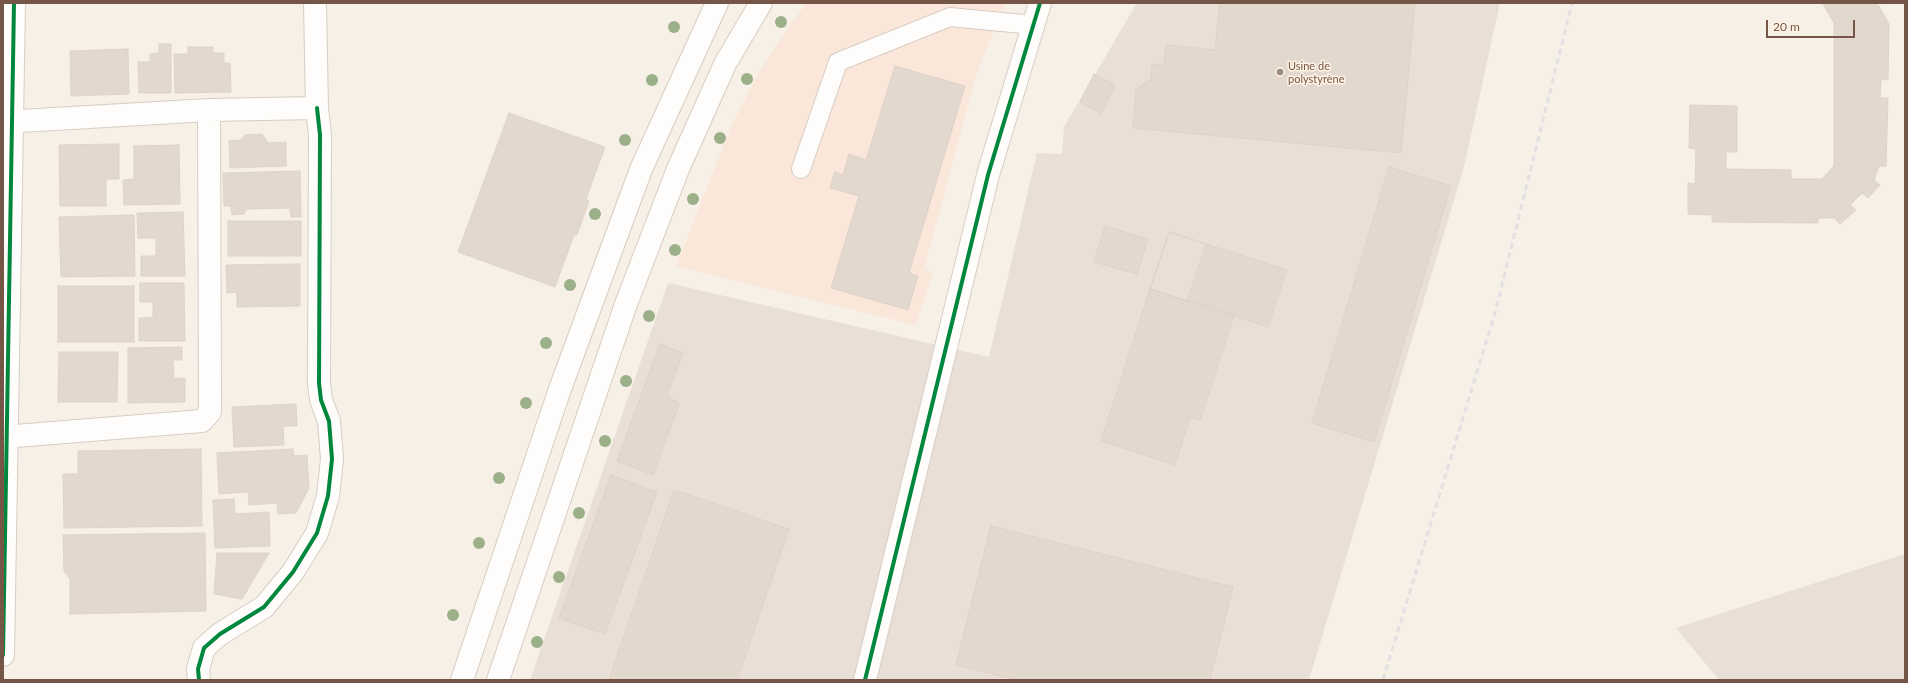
<!DOCTYPE html>
<html>
<head>
<meta charset="utf-8">
<style>
  body { margin:0 }
  #map { position:relative; width:1908px; height:683px; overflow:hidden; background:#f6f0e6; font-family:Lato,sans-serif }
  canvas { display:block }
  .frame { position:absolute; inset:0; border:4px solid #755545; pointer-events:none }
  .scale { position:absolute; left:1766px; top:20px; width:89px; height:18px; box-sizing:border-box; border:2px solid #755545; border-top:0; padding-left:5px; font-size:12px; line-height:14px; white-space:nowrap; color:#755545; -webkit-text-stroke:3px #fff4e6; paint-order:stroke }
</style>
</head>
<body>
<div id="map">
<canvas width="1908" height="683"></canvas>
<div class="frame"></div>
<div class="scale">20 m</div>
</div>
<script>
const c = document.querySelector('canvas').getContext('2d');
c.lineJoin = 'round';
function paint(path, color) { c.fillStyle = color; c.fill(path, 'evenodd'); }
const poly = rows => new Path2D(rows.map(r => 'M' + r).join(''));
function strokePath(path, color, width, dash) { c.strokeStyle = color; c.lineWidth = width; c.lineCap = dash ? 'butt' : 'round'; c.setLineDash(dash || []); c.stroke(path); }
function drawText(font, color, halo, rows, align = 'center') {
  c.font = font + ' Lato,sans-serif'; c.lineWidth = 3; c.setLineDash([]); c.textBaseline = 'middle'; c.strokeStyle = halo; c.fillStyle = color; for (const [text, x, y, turn = 0] of rows) {
    c.save(); c.translate(x, y); c.rotate((+turn || 0) * Math.PI / 180); c.textAlign = isNaN(turn) ? turn : align; if (halo) c.strokeText(text, 0, 0); c.fillText(text, 0, 0); c.restore();
  }
}
paint(poly([
  [807,3,1005,3,976,75,924,269,933,272,916,325,676,266,731,127,759,72,792,22]
]), '#fbe6da');
paint(poly([
  [1137,3,1500,3,1464,167,1309,680,530,680,668,283,989,357,1037,153,1062,154,1064,127],
  [1905,554,1905,680,1719,680,1676,628]
]), '#e9dfd7');
const building = poly([
  [1220,3,1415,3,1401,153,1133,128,1136,89,1151,79,1152,64,1164,65,1166,45,1215,50,1220,3],
  [1825,3,1877,3,1889,24,1888,80,1881,79,1880,98,1888,98,1886,166,1879,166,1874,180,1880,185,1868,198,1862,193,1850,205,1856,210,1840,224,1834,218,1818,218,1818,223,1712,222,1712,215,1688,214,1688,183,1695,184,1696,149,1689,148,1690,105,1737,106,1737,152,1726,152,1726,169,1791,170,1791,179,1822,179,1834,166,1834,23,1823,4,1825,3],
  [159,44,171,44,171,93,139,93,138,62,150,62,150,54,159,53,159,44],
  [188,47,213,47,213,53,224,53,224,63,230,63,231,92,175,93,174,54,188,54,188,47],
  [128,49,129,94,71,96,70,51,128,49],
  [895,66,965,86,909,273,918,276,908,310,831,288,859,196,830,188,835,172,843,175,849,154,866,160,895,66],
  [1094,74,1115,85,1101,113,1080,102,1094,74],
  [509,113,605,147,586,199,589,201,577,235,574,235,555,287,458,252,509,113],
  [262,134,268,143,286,142,286,166,230,168,229,141,241,140,245,135,262,134],
  [119,144,119,179,106,179,106,206,60,206,59,145,119,144],
  [179,145,180,204,124,205,123,180,134,179,134,146,179,145],
  [1389,167,1451,186,1374,442,1312,423,1389,167],
  [300,171,301,217,291,217,290,208,247,209,244,214,232,215,231,206,224,206,223,173,300,171],
  [183,212,185,276,141,276,141,256,156,256,156,238,138,238,137,213,183,212],
  [134,215,135,276,61,277,59,217,134,215],
  [228,221,301,221,301,256,228,256,228,221],
  [1105,226,1148,239,1137,274,1094,262,1105,226],
  [1169,232,1287,270,1268,327,1150,289,1169,232],
  [1169,232,1206,244,1187,301,1150,289,1169,232],
  [300,264,300,306,237,307,237,292,227,293,226,265,300,264],
  [140,283,184,283,185,341,139,341,139,318,153,317,153,302,140,302,140,283],
  [58,286,134,286,134,342,58,342,58,286],
  [1150,289,1234,316,1200,420,1190,417,1175,465,1101,441,1150,289],
  [660,344,683,353,667,395,679,404,653,475,617,461,660,344],
  [182,347,182,360,173,360,174,379,185,378,185,402,128,403,128,348,182,347],
  [59,352,118,352,117,402,58,402,59,352],
  [296,404,297,426,283,426,284,445,234,447,232,407,296,404],
  [201,449,202,526,64,528,63,474,78,474,78,451,201,449],
  [293,449,294,456,307,455,309,488,296,513,278,514,277,503,249,505,248,492,219,494,217,453,293,449],
  [611,475,657,492,605,634,559,618,611,475],
  [674,490,789,529,737,680,609,680,674,490],
  [234,499,235,514,269,512,270,546,215,548,213,500,234,499],
  [991,526,1233,587,1210,680,1017,680,956,665,991,526],
  [205,533,206,611,70,614,70,579,64,571,63,535,205,533],
  [217,553,269,553,242,599,214,594,217,553]
]);
paint(building, '#e3d8cd');
strokePath(building, '#dfd2c8', 1);
const lane = poly([
  [801,169,838,62,950,17,1033,25]
]);
const street = poly([
  [3,122,209,110,317,108,315,3],
  [3,437,202,421,210,412,209,110],
  [3,655,14,3],
  [199,680,198,669,204,648,220,634,264,607,293,572,317,533,328,496,332,459,329,421,321,400,319,383,320,135,317,108],
  [865,680,988,175,1040,3]
]);
const secondary = poly([
  [462,680,560,389,630,199,642,167,717,3],
  [498,680,626,304,678,169,725,64,761,3]
]);
strokePath(lane, '#d7cdc4', 20);
strokePath(street, '#d7cdc4', 24);
strokePath(secondary, '#d7ccc2', 24);
strokePath(lane, '#fefdfb', 18);
strokePath(street, '#fefdfb', 22);
strokePath(secondary, '#fefdfb', 22);
strokePath(poly([
  [1383,680,1495,313,1572,3]
]), '#e3e0e3', 3, [6, 4]);
strokePath(poly([
  [3,655,14,3],
  [199,680,198,669,204,648,220,634,264,607,293,572,317,533,328,496,332,459,329,421,321,400,319,383,320,135,317,108],
  [865,680,988,175,1040,3]
]), '#00873e', 4);
c.fillStyle = '#9bb089';
for (const [x, y] of [
  [781,22],
  [674,27],
  [747,79],
  [652,80],
  [720,138],
  [625,140],
  [693,199],
  [595,214],
  [675,250],
  [570,285],
  [649,316],
  [546,343],
  [626,381],
  [526,403],
  [605,441],
  [499,478],
  [579,513],
  [479,543],
  [559,577],
  [453,615],
  [537,642]
]) { c.beginPath(); c.arc(x, y, 6, 0, 2 * Math.PI); c.fill(); }
for (const [x, y, r, color] of [
  [1280,72,4,"#a28b7d"]
]) { const dot = new Path2D(); dot.arc(x, y, r, 0, 2 * Math.PI); c.fillStyle = color; c.fill(dot); strokePath(dot, '#fff4e6', 1.5); }
drawText('11px', '#755545', '#fff4e6', [
  ["Usine de",1288,66],
  ["polystyrène",1288,79]
], 'left');
</script>
</body>
</html>
